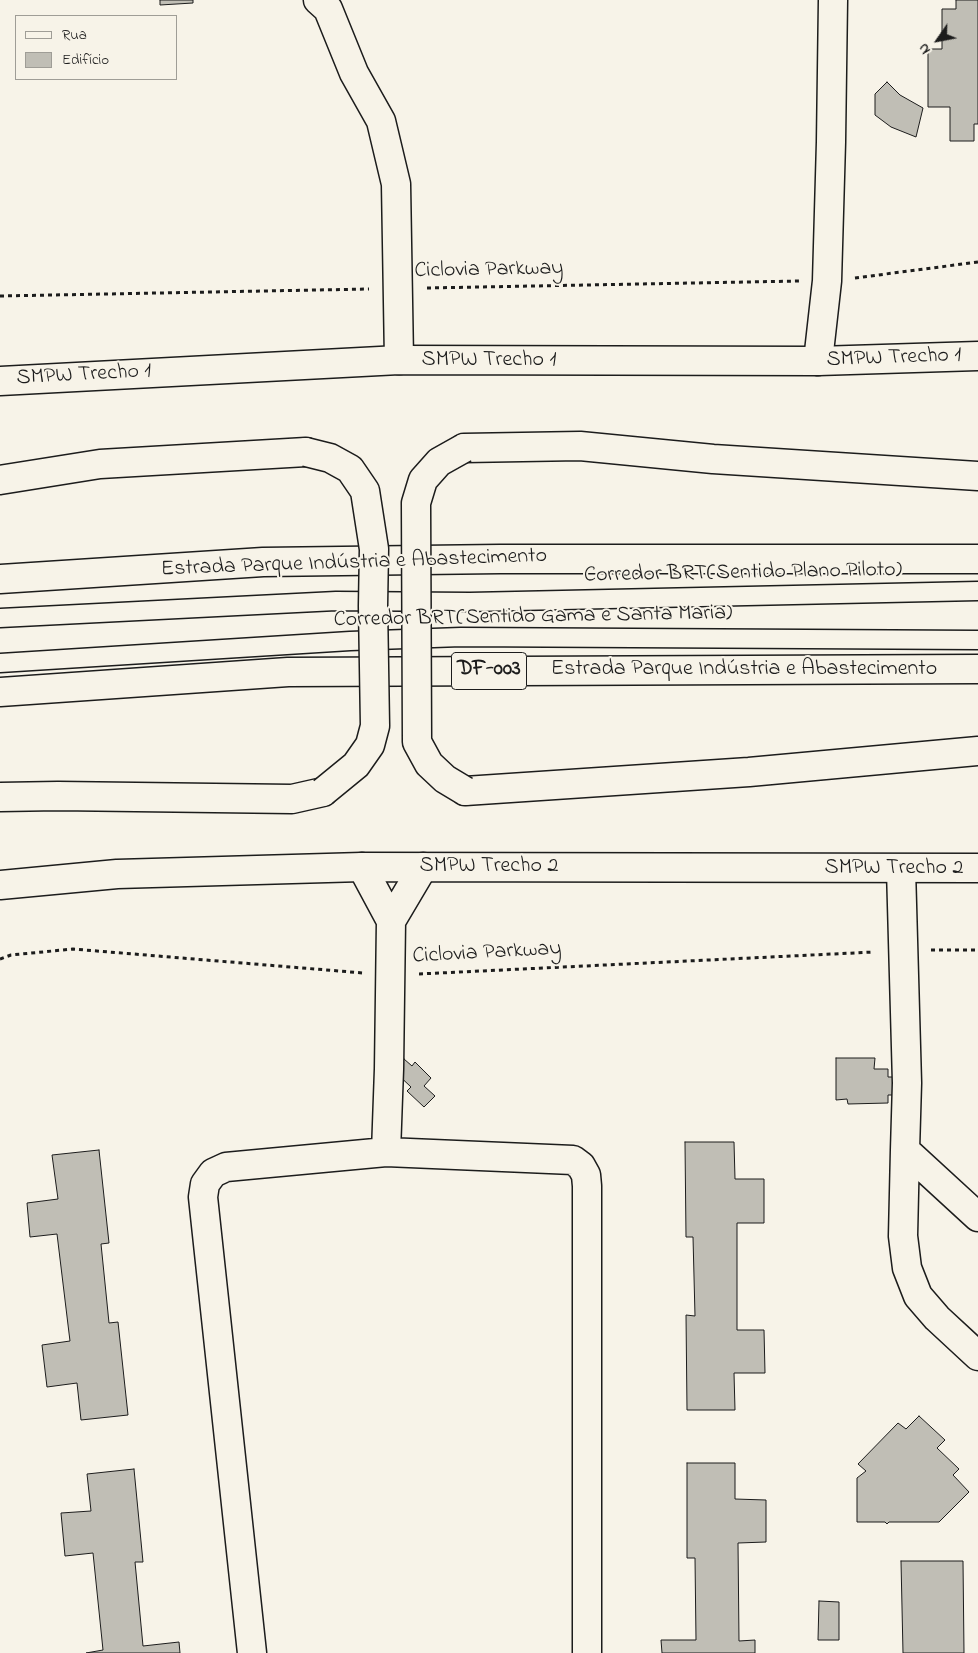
<!DOCTYPE html>
<html>
<head>
<meta charset="utf-8">
<style>
  body { margin:0 }
  #map { position:relative; width:978px; height:1653px; overflow:hidden; background:#f7f3e8; font-family:"Indie Flower",sans-serif }
  canvas { display:block }
  .legend { position:absolute; left:15px; top:15px; width:162px; height:65px; box-sizing:border-box; background:#f7f3e8; border:1px solid #9f9d96; margin:0; padding:6px 9px; list-style:none; font-size:15px; color:#1c1c1c }
  .legend li { display:flex; align-items:center; gap:10px; height:25px }
  .legend b { width:25px; border:1px solid #9f9d96 }
  .north { position:absolute; left:913px; top:15px; width:50px; height:50px; -webkit-text-stroke:4px #f7f3e8; paint-order:stroke; rotate:237deg; font-size:14px; font-weight:700; line-height:20px; text-align:center; color:#1c1c1c }
  .north::after { content:''; display:block; margin:auto; width:18px; height:22px; background:#1c1c1c; clip-path:polygon(50% 0,100% 100%,50% 72%,0 100%) }
</style>
</head>
<body>
<div id="map">
<canvas width="978" height="1653"></canvas>
<ul class="legend">
<li><b style="height:6px;background:#f7f3e8"></b>Rua</li>
<li><b style="height:14px;background:#c0beb5"></b>Edifício</li>
</ul>
<div class="north">N</div>
</div>
<script>
const c = document.querySelector('canvas').getContext('2d');
c.lineJoin = 'round';
function paint(path, color) { c.fillStyle = color; c.fill(path, 'evenodd'); }
const poly = rows => new Path2D(rows.map(r => 'M' + r).join(''));
function strokePath(path, color, width, dash) { c.strokeStyle = color; c.lineWidth = width; c.lineCap = dash ? 'butt' : 'round'; c.setLineDash(dash || []); c.stroke(path); }
function drawText(font, color, halo, rows, align = 'center') {
  c.font = font + ' "Indie Flower",sans-serif'; c.lineWidth = 4; c.setLineDash([]); c.textBaseline = 'middle'; c.strokeStyle = halo; c.fillStyle = color; for (const [text, x, y, turn = 0] of rows) {
    c.save(); c.translate(x, y); c.rotate((+turn || 0) * Math.PI / 180); c.textAlign = isNaN(turn) ? turn : align; if (halo) c.strokeText(text, 0, 0); c.fillText(text, 0, 0); c.restore();
  }
}
const building = poly([
  [160,0,193,0,193,3,160,5,160,0],
  [956,0,978,0,978,124,974,124,974,141,950,141,950,107,928,107,928,49,942,49,942,9,956,9,956,0],
  [887,82,900,95,923,108,916,137,891,127,875,115,875,94,887,82],
  [836,1058,875,1058,874,1069,888,1069,888,1077,897,1077,897,1095,888,1095,888,1103,848,1104,847,1099,836,1100,836,1058],
  [404,1059,412,1066,415,1062,431,1078,424,1086,435,1096,424,1107,407,1091,411,1087,393,1070,404,1059],
  [685,1142,734,1142,735,1179,764,1179,764,1223,737,1223,737,1330,764,1330,765,1373,734,1373,735,1410,687,1410,686,1315,695,1316,693,1237,686,1237,685,1142],
  [99,1150,109,1243,101,1244,107,1303,109,1323,118,1322,128,1415,81,1420,77,1383,47,1387,42,1345,70,1341,69,1333,57,1234,30,1237,27,1203,58,1199,52,1155,99,1150],
  [919,1416,945,1440,937,1448,959,1469,953,1475,969,1492,939,1522,889,1522,887,1524,885,1522,857,1522,857,1478,866,1471,858,1464,898,1423,906,1429,919,1416],
  [687,1463,735,1463,735,1499,766,1500,766,1542,738,1543,739,1641,755,1640,755,1653,662,1653,661,1640,696,1640,695,1558,687,1558,687,1463],
  [134,1469,143,1562,135,1562,143,1646,179,1642,180,1653,86,1653,103,1650,93,1553,65,1556,61,1513,91,1511,87,1474,134,1469],
  [901,1561,963,1561,964,1653,903,1653,901,1561],
  [819,1601,839,1602,839,1640,818,1640,819,1601]
]);
paint(building, '#c0beb5');
strokePath(building, '#1c1c1c', 1);
const service = poly([
  [0,618,336,601,470,602,978,591],
  [0,663,350,641,461,637,978,640]
]);
const minor = poly([
  [318,0,328,9,354,73,381,121,396,184,399,360],
  [818,361,827,281,831,142,833,0],
  [362,867,391,921],
  [901,869,907,1083,905,1150,978,1217],
  [905,1150,903,1236,907,1268,918,1296,937,1318,978,1356],
  [386,1152,389,1069,391,921,423,867],
  [252,1653,203,1197,205,1184,213,1173,226,1167,386,1152,573,1160,581,1166,586,1175,587,1186,587,1653]
]);
const tertiary = poly([
  [0,381,399,360,818,361,978,356],
  [0,885,117,874,362,867,978,868]
]);
const trunk = poly([
  [464,448,580,446,713,459,978,476],
  [0,480,100,464,306,452],
  [0,579,263,562,500,559,978,559],
  [0,692,288,672,978,669],
  [465,791,749,772,978,751],
  [0,797,58,796,292,799,323,792]
]);
strokePath(service, '#1c1c1c', 21);
strokePath(minor, '#1c1c1c', 31);
strokePath(tertiary, '#1c1c1c', 31);
strokePath(trunk, '#1c1c1c', 31);
strokePath(poly([
  [855,278,978,262],
  [427,288,799,281],
  [0,296,369,289],
  [931,950,978,950],
  [0,959,11,955,73,949,363,973],
  [419,974,874,952]
]), '#1c1c1c', 3, [4, 4]);
strokePath(service, '#f7f3e8', 18);
strokePath(minor, '#f7f3e8', 28);
strokePath(tertiary, '#f7f3e8', 28);
strokePath(trunk, '#f7f3e8', 28);
const trunkBridge = poly([
  [464,448,439,462,423,480,416,503,417,742,429,764,445,779,465,791],
  [306,452,330,458,350,469,365,491,374,549,373,606,375,726,370,745,356,765,323,792]
]);
strokePath(trunkBridge, '#1c1c1c', 31, []);
strokePath(trunkBridge, '#f7f3e8', 28);
for (const [x, y, w] of [
  [489,671,75]
]) { const box = new Path2D(); box.roundRect(x - w / 2, y - 18.5, w, 37, 4); c.fillStyle = '#f7f3e8'; c.fill(box); strokePath(box, '#1c1c1c', 1); }
drawText('bold 21px', '#1c1c1c', null, [
  ["DF-003",489,671]
]);
drawText('22px', '#1c1c1c', '#f7f3e8', [
  ["Ciclovia Parkway",489,271,-1],
  ["SMPW Trecho 1",894,359,-2],
  ["SMPW Trecho 1",489,361],
  ["SMPW Trecho 1",84,376,-3],
  ["Estrada Parque Indústria e Abastecimento",354,564,-2],
  ["Corredor BRT(Sentido Plano Piloto)",743,574,-1],
  ["Corredor BRT(Sentido Gama e Santa Maria)",533,618,-1],
  ["Estrada Parque Indústria e Abastecimento",744,670],
  ["SMPW Trecho 2",489,867],
  ["SMPW Trecho 2",894,869],
  ["Ciclovia Parkway",487,954,-3]
]);
</script>
</body>
</html>
